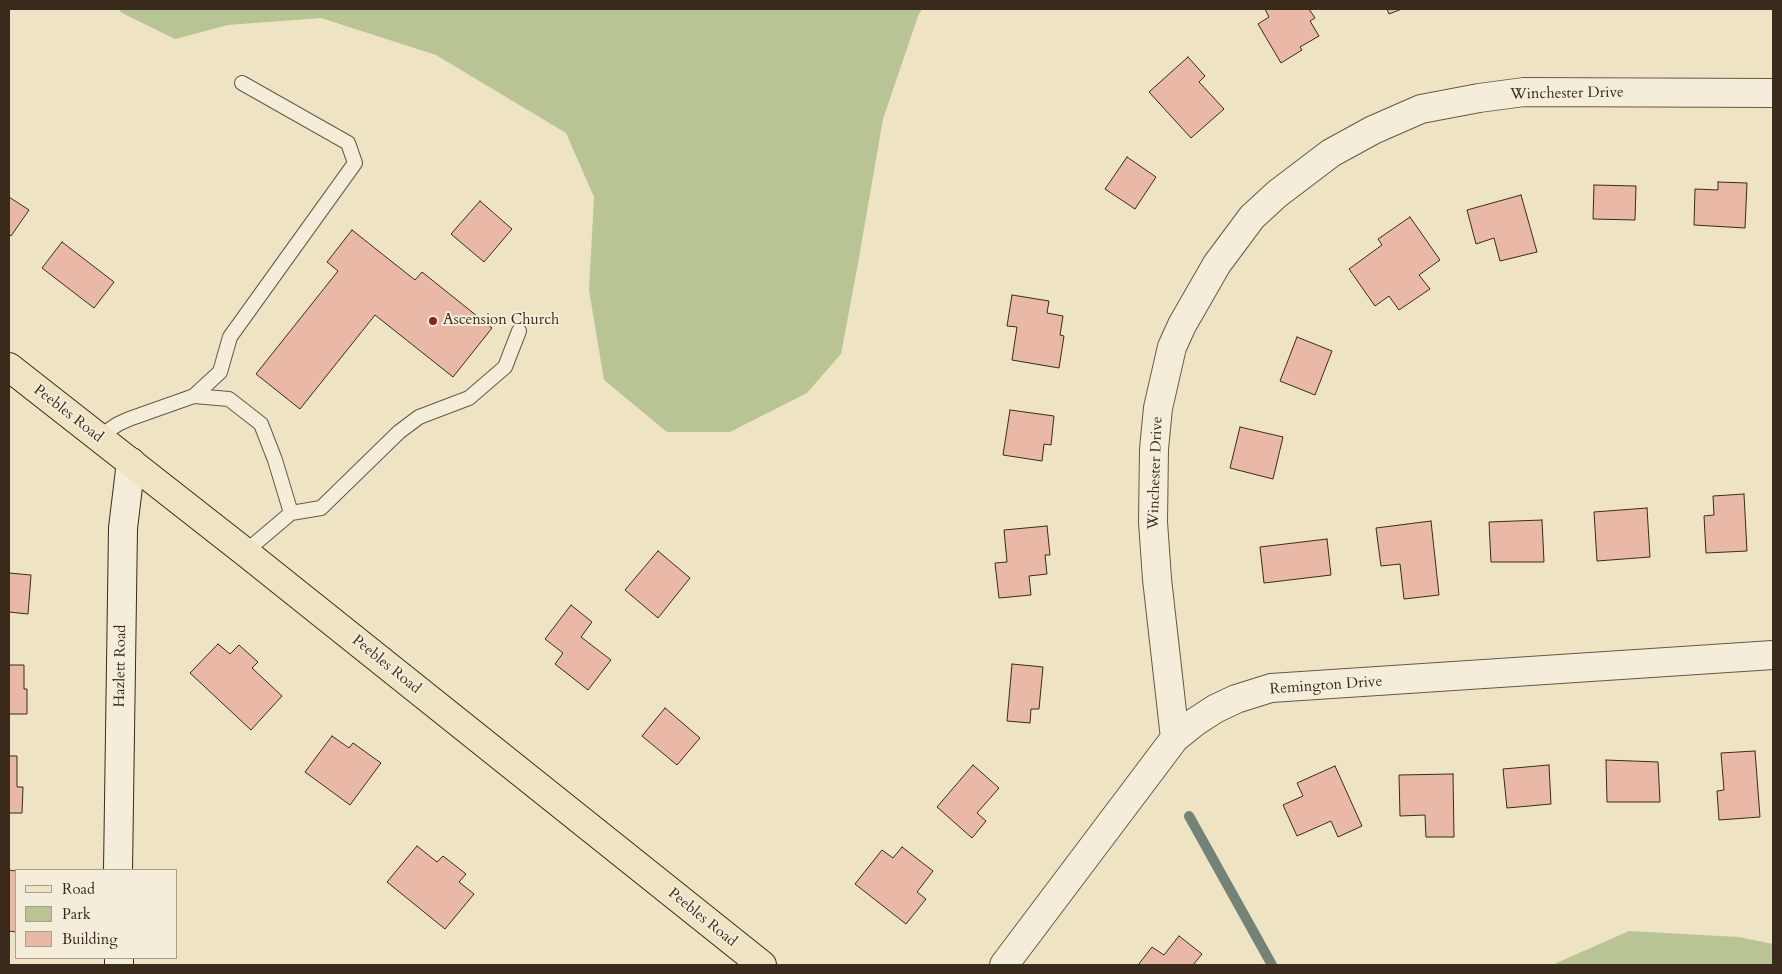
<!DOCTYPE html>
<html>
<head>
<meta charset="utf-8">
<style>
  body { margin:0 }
  #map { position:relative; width:1782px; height:974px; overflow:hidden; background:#eee4c4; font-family:Cardo,serif }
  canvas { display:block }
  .frame { position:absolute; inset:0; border:10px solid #392a1c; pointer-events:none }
  .legend { position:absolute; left:15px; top:869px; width:162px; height:90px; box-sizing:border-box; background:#f4edd9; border:1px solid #a99f8d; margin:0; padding:6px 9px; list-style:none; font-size:15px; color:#392a1c }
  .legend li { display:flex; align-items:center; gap:10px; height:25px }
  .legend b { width:25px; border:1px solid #a99f8d }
</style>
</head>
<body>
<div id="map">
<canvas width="1782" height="974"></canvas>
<div class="frame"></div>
<ul class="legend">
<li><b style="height:6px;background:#eee4c4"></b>Road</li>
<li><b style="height:14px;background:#b9c494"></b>Park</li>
<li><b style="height:14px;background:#e9b8a6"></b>Building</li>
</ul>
</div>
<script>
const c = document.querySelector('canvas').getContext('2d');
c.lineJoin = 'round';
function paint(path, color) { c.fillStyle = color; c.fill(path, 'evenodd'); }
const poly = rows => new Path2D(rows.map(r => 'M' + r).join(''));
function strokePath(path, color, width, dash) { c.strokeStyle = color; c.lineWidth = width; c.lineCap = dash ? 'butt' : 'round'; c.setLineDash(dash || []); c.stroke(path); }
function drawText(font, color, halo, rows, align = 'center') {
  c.font = font + ' Cardo,serif'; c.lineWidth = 4; c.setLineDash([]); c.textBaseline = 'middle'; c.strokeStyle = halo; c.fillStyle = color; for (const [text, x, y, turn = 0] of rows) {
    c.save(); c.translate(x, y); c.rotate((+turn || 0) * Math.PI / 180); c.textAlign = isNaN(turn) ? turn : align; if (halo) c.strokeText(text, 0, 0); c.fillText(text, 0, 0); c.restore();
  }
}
paint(poly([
  [118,9,922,9,918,16,883,119,857,269,841,354,807,393,730,432,667,432,604,380,589,290,594,197,566,133,436,55,321,18,228,25,175,39,122,13],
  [1629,931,1739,937,1773,944,1773,965,1552,965]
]), '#b9c494');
strokePath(poly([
  [1189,816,1272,965]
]), '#738377', 10);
const building = poly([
  [1265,9,1309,9,1315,18,1310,21,1319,36,1300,47,1302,50,1281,63,1258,24,1269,17,1265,9],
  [1387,9,1402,9,1389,14,1387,9],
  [1188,57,1205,76,1199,82,1224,109,1191,138,1149,92,1188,57],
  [1127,157,1156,177,1135,209,1105,189,1127,157],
  [1718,182,1747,183,1745,228,1694,225,1695,189,1718,190,1718,182],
  [1594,185,1636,186,1635,220,1593,219,1594,185],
  [1521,195,1537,252,1500,261,1494,238,1476,244,1467,210,1521,195],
  [9,197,29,210,11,236,9,234,9,197],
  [480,201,512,229,484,262,451,234,480,201],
  [1410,217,1440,260,1419,275,1430,289,1399,310,1389,296,1375,306,1349,269,1382,245,1378,239,1410,217],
  [352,230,415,280,422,272,492,328,453,377,375,315,300,409,256,374,338,271,327,262,352,230],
  [62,242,114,282,94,308,42,268,62,242],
  [1012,295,1049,301,1047,313,1063,316,1060,335,1064,336,1059,368,1012,360,1017,327,1007,326,1012,295],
  [1297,337,1332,351,1315,395,1280,381,1297,337],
  [1010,410,1054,416,1051,445,1044,444,1042,461,1003,455,1010,410],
  [1240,427,1283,437,1273,479,1230,468,1240,427],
  [1744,494,1747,551,1706,553,1704,516,1714,515,1713,496,1744,494],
  [1647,508,1650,557,1597,561,1594,512,1647,508],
  [1542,520,1544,562,1491,562,1489,522,1542,520],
  [1431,521,1439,595,1404,599,1400,564,1381,566,1376,528,1431,521],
  [1047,526,1050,555,1045,555,1047,574,1029,576,1031,595,999,598,995,563,1007,562,1004,530,1047,526],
  [1327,539,1331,575,1264,583,1260,547,1327,539],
  [658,551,690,578,658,618,625,590,658,551],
  [9,573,31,575,28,614,9,612,9,573],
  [571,605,592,622,581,637,611,660,588,690,555,664,563,653,545,639,571,605],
  [218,644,230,654,239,645,258,662,252,668,282,696,251,730,190,673,218,644],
  [1012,664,1043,667,1039,709,1031,709,1030,723,1007,721,1012,664],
  [9,665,24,665,24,689,27,689,27,714,9,714,9,665],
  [665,708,700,738,677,765,642,736,665,708],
  [332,736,349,748,353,743,381,763,350,805,305,772,332,736],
  [1755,751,1760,817,1719,820,1717,791,1724,790,1721,753,1755,751],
  [9,756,17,756,17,787,23,787,22,813,9,813,9,756],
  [1606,760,1658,762,1660,802,1607,802,1606,760],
  [973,765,999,788,977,813,986,821,972,838,937,807,973,765],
  [1549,765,1551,804,1507,808,1503,769,1549,765],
  [1335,766,1362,826,1338,837,1331,821,1297,836,1283,805,1303,796,1297,783,1335,766],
  [1453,774,1454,837,1426,837,1425,815,1400,816,1399,775,1453,774],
  [417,846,437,862,443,856,466,874,459,882,474,894,445,929,387,882,417,846],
  [902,847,933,871,917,892,926,899,906,924,855,884,882,850,893,858,902,847],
  [9,870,16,871,16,932,9,931,9,870],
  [1179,936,1202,954,1193,965,1138,965,1152,947,1164,955,1179,936]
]);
paint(building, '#e9b8a6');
strokePath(building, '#392a1c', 1);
const lane = poly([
  [194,396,220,372,230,337,355,163,348,143,242,83],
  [97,438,118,424,129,419,194,396,229,399,261,424,275,460,291,513],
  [245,552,291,513,321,508,399,432,419,417,469,398,505,367,519,331]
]);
const street = poly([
  [1175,738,1157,579,1153,522,1154,449,1158,408,1172,347,1182,325,1217,264,1252,217,1277,194,1331,153,1373,130,1421,109,1479,98,1524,92,1773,93],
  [1004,965,1175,738,1195,722,1215,709,1236,699,1271,688,1773,655]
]);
const secondary = poly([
  [118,870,123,528,131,462],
  [119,958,119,965]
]);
const primary = poly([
  [9,367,245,552,762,965]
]);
strokePath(lane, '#665846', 16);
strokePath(street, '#665846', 30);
strokePath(secondary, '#392a1c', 30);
strokePath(primary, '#392a1c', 30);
strokePath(lane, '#f4edd9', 14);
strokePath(street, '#f4edd9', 28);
strokePath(secondary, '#f4edd9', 28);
strokePath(primary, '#eee4c4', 28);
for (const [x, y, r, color] of [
  [433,321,5,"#8f2418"]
]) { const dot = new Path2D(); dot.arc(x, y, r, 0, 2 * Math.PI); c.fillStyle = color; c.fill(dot); strokePath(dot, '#f4edd9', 2); }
drawText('15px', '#392a1c', '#f4edd9', [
  ["Winchester Drive",1567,94,-1],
  ["Peebles Road",68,414,38],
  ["Winchester Drive",1156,473,-88],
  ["Peebles Road",386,665,39],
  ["Hazlett Road",121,666,-89],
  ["Remington Drive",1326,686,-4],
  ["Peebles Road",702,918,39]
]);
drawText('15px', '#392a1c', '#f4edd9', [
  ["Ascension Church",443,321]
], 'left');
</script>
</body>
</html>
